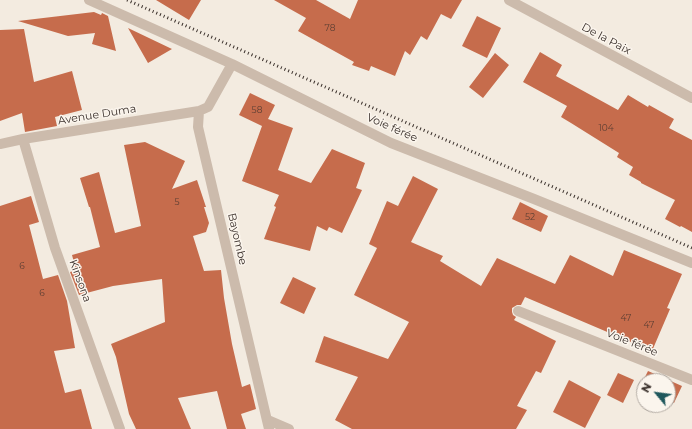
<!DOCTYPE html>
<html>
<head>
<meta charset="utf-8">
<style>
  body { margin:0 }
  #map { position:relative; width:692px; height:429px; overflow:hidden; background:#f3ebe0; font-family:Montserrat,sans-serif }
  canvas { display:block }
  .north { position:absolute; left:636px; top:373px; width:40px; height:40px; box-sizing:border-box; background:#fbf5ed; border:1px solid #aea69f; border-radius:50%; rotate:299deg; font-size:11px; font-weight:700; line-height:16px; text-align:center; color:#3a302b }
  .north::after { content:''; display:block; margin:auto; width:14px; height:18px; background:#1f575c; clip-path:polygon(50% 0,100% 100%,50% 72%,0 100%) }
</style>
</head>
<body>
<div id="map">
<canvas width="692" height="429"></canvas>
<div class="north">N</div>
</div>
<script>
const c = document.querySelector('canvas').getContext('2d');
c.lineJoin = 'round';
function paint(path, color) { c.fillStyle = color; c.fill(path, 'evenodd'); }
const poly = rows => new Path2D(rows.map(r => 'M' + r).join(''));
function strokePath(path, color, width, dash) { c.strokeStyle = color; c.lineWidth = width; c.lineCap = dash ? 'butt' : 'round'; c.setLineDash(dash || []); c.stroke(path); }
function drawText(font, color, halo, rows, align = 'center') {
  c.font = font + ' Montserrat,sans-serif'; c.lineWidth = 3; c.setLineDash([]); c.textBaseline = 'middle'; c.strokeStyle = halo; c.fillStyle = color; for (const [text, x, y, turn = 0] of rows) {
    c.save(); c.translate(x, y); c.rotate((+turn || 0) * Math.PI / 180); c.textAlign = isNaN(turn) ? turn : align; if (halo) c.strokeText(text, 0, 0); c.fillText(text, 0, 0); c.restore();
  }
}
paint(poly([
  [156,0,201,0,189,20],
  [274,0,316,0,350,19,358,0,462,0,451,19,441,14,427,40,421,36,410,55,405,51,395,76,371,66,369,71,352,65,354,62,298,31,306,18],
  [94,12,101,15,102,13,108,16,116,51,92,44,95,33,68,36,18,21],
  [477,16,501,28,487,58,462,46],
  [128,28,172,49,148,63],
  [24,29,34,82,72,71,82,110,55,117,57,126,25,132,22,113,0,121,0,30],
  [540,52,562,65,556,76,618,110,628,95,648,107,649,105,674,119,669,128,692,140,692,232,681,226,680,227,665,219,675,200,641,183,641,182,629,175,633,167,617,157,619,153,571,123,561,117,567,106,523,82],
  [495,53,509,65,483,98,469,87],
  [250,93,275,105,268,119,293,128,278,170,311,183,332,149,365,163,356,188,362,190,342,233,329,227,327,231,317,226,310,251,264,239,276,207,274,206,279,195,242,181,262,126,239,115],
  [145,142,185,161,172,189,197,180,206,207,204,207,209,223,206,232,193,236,204,271,221,270,224,298,232,344,242,387,250,384,256,409,241,414,246,429,227,429,217,391,178,398,191,429,136,429,129,414,116,357,111,344,165,322,162,279,113,286,79,295,70,272,76,270,72,255,100,247,90,207,89,207,80,178,99,172,115,233,141,226,124,145],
  [413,176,438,189,411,242,443,256,440,261,481,286,497,258,555,284,570,255,613,276,624,250,682,274,667,308,670,309,652,351,525,297,521,305,517,305,512,308,512,312,513,315,516,317,514,320,556,341,541,373,536,371,517,406,527,410,516,429,352,429,335,420,358,377,315,362,324,336,388,359,409,322,354,295,377,248,369,244,387,201,398,206],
  [31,196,39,222,29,225,43,279,58,275,67,301,75,348,54,351,65,393,81,389,92,429,0,429,0,206],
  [520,202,548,216,541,232,512,219],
  [293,277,316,288,304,314,280,303],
  [648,371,682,386,674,403,668,400,668,381,644,381,644,389,640,387],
  [618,373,634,380,623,403,607,395],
  [569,380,601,397,585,428,553,412]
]), '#c66c4c');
strokePath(poly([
  [89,0,232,64,391,143,534,199,692,263],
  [509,0,692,98],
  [232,64,208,107,199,111,198,127,269,429],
  [23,139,55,248,120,429],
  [0,144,23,139,199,111],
  [518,311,692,380],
  [268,420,289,429]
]), '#ccbbac', 10);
strokePath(poly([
  [127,0,692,248]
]), '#3a302b', 3, [1, 3]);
drawText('9px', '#5d3f33', null, [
  ["78",330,28],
  ["58",257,110],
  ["104",606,128],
  ["5",177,202],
  ["52",530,217],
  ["6",22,266],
  ["6",42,293],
  ["47",626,318],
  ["47",649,325]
]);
drawText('11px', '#3a302b', '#fbf5ed', [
  ["De la Paix",606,39,28],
  ["Avenue Duma",97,115,-9],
  ["Voie férée",392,128,24],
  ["Bayombe",237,239,77],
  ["Kinsona",80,281,70],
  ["Voie férée",632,343,22]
]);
</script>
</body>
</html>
